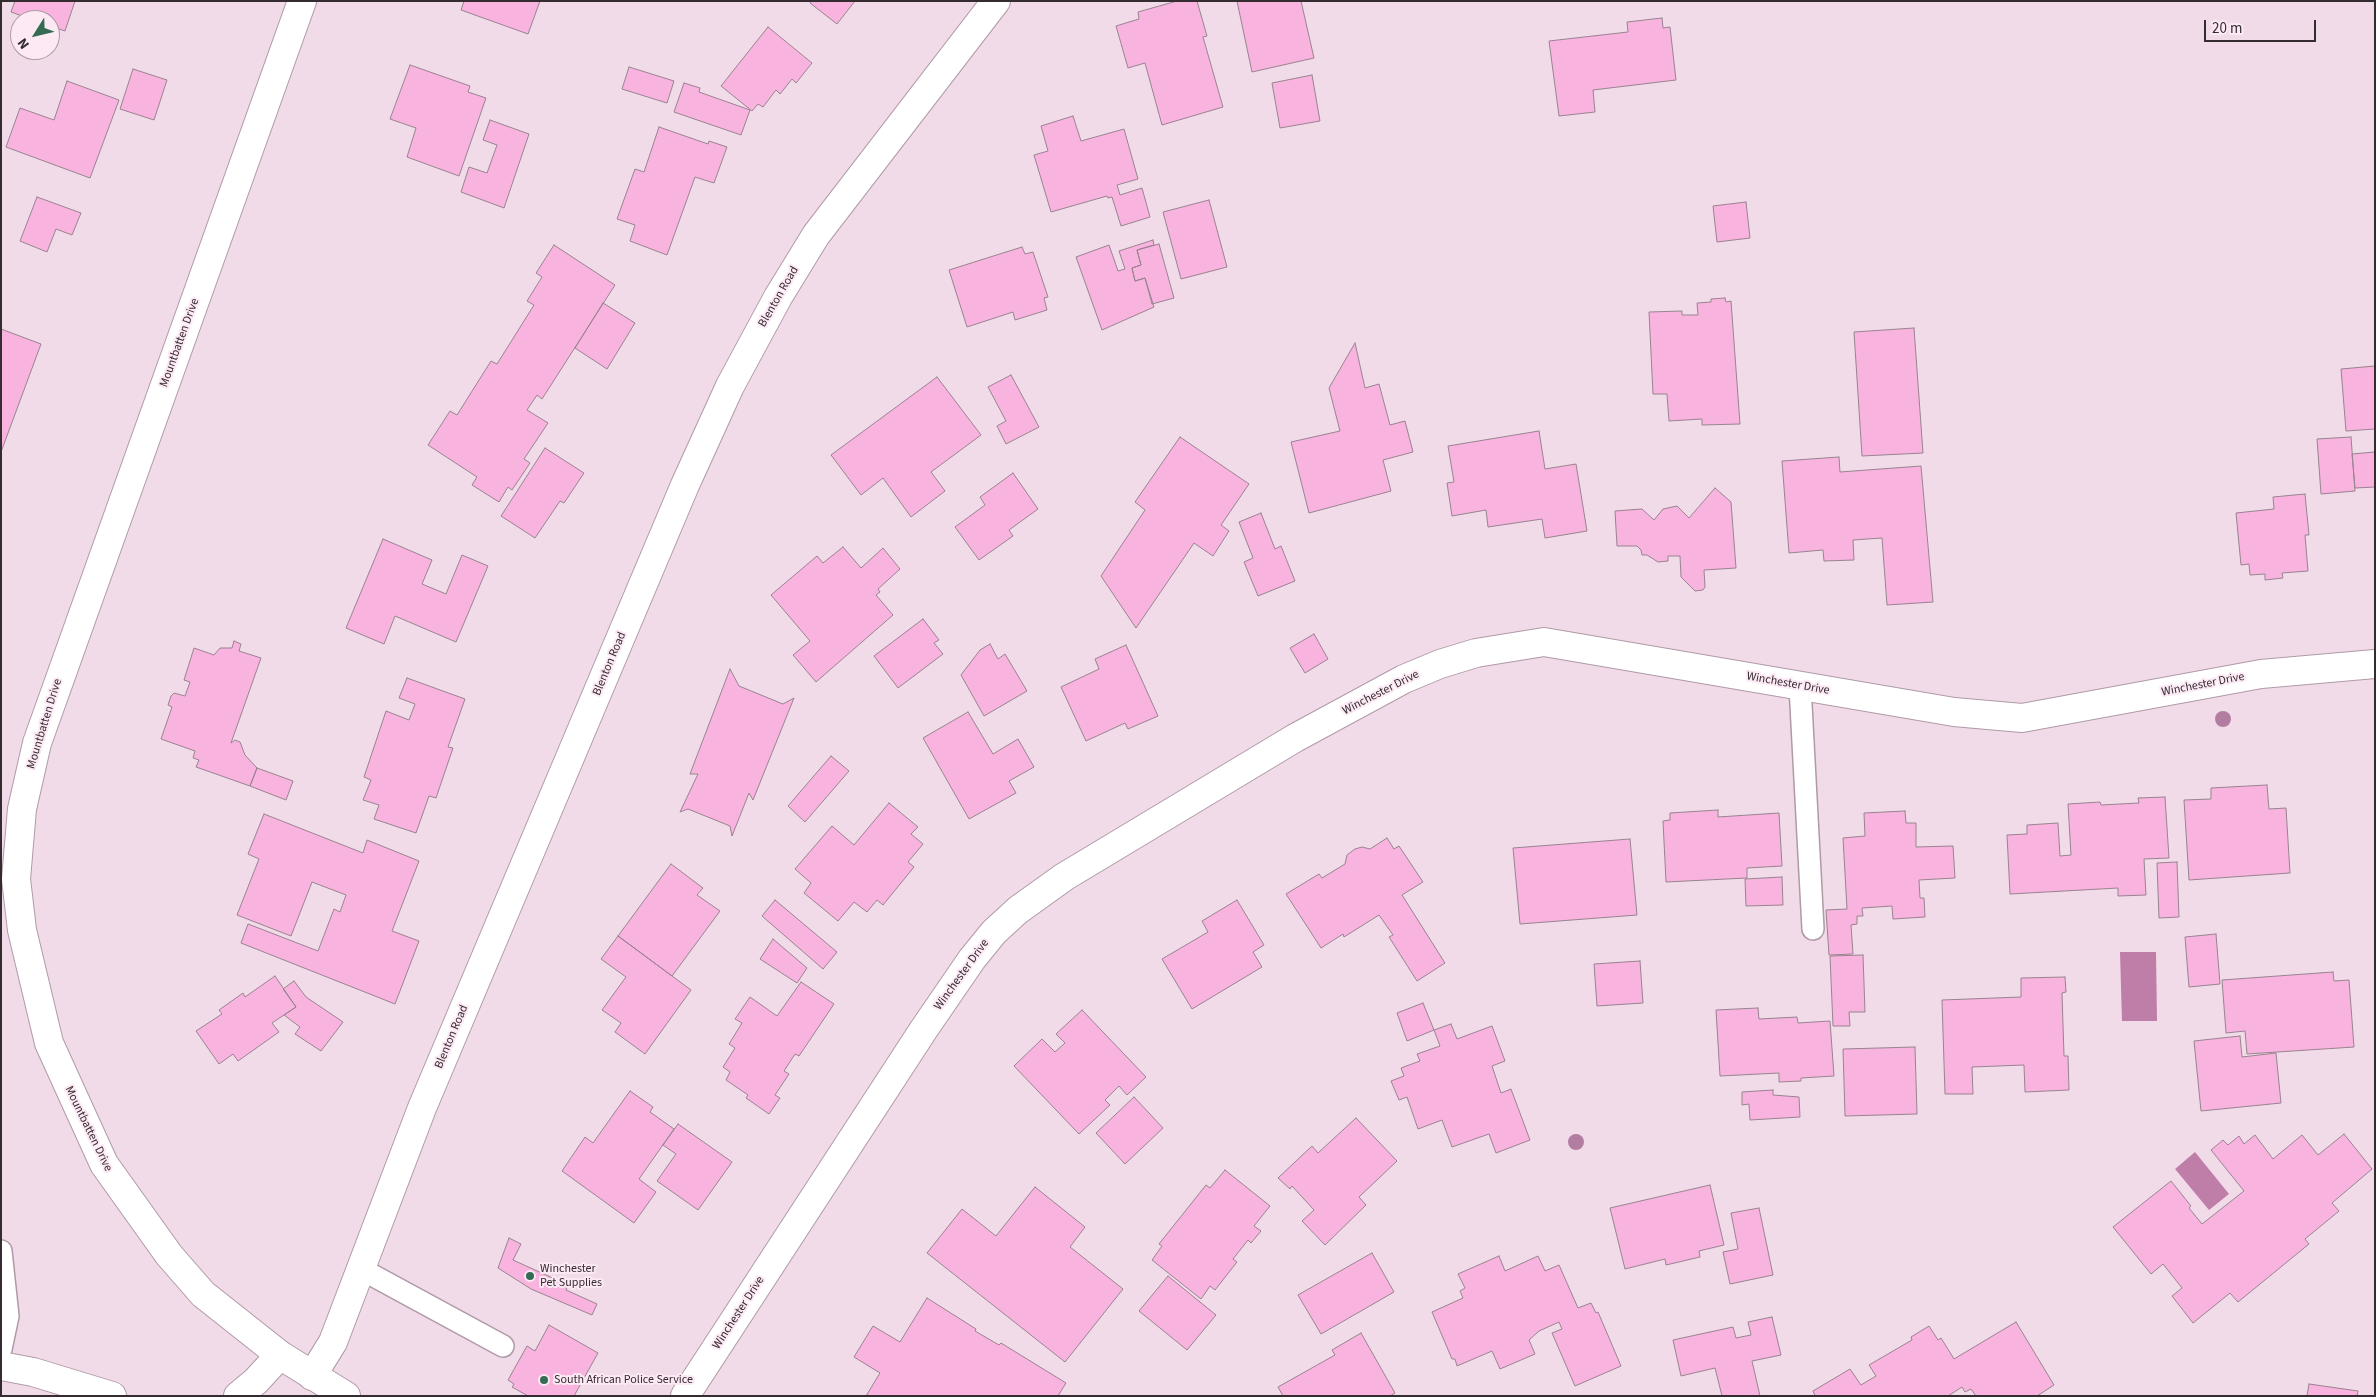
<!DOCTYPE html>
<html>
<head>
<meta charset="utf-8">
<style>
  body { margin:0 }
  #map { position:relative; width:2376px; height:1397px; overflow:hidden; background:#f2dbe8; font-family:"Source Sans 3",sans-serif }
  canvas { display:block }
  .frame { position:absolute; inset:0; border:2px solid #342c31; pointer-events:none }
  .north { position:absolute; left:10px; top:10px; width:50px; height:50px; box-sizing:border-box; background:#fce9f4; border:1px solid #ac9da6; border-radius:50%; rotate:234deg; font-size:14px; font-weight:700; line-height:20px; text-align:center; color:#342c31 }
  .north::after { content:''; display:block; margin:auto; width:18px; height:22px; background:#356b52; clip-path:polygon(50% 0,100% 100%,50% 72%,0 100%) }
  .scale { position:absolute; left:2204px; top:20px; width:112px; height:22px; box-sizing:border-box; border:2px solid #342c31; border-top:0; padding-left:6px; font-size:15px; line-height:18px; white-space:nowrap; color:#342c31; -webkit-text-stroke:4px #fce9f4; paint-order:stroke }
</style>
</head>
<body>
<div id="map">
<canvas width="2376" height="1397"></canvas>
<div class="frame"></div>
<div class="north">N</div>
<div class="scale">20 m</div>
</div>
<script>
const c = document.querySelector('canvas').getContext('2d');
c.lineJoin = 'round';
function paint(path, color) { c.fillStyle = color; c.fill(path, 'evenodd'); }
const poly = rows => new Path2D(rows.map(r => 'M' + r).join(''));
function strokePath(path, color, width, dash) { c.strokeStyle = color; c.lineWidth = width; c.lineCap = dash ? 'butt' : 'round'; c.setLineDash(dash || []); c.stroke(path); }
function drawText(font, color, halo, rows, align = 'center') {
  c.font = font + ' "Source Sans 3",sans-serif'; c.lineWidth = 4; c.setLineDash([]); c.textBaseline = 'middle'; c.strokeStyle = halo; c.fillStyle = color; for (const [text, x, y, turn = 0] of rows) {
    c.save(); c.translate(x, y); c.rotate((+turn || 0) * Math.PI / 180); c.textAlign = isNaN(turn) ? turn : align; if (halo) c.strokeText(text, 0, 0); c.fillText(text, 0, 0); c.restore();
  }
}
paint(poly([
  [2120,952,2156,952,2157,1021,2122,1021],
  [2195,1152,2229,1194,2209,1210,2175,1169]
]), '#bf7ea7');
const building = poly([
  [15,1,75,1,65,31,50,26,50,20,33,20,11,12,15,1],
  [464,1,540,1,528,34,461,10,464,1],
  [811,1,855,1,837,24,810,3,811,1],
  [1177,1,1197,1,1207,36,1203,37,1223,107,1162,125,1145,63,1128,68,1116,26,1139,19,1138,12,1177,1],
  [1237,1,1301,1,1314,58,1252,72,1237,1],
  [1662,18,1663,28,1670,27,1676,80,1593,90,1595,112,1559,116,1549,41,1628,32,1627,22,1662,18],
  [768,27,812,63,796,83,792,79,780,94,776,90,763,107,758,104,752,111,721,86,768,27],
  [410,65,470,86,468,92,486,98,459,176,407,157,416,128,390,119,410,65],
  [629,67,674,81,667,103,622,89,629,67],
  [133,69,167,80,154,120,120,109,133,69],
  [1312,75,1320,121,1280,128,1272,83,1312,75],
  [67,81,119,100,90,178,6,147,20,108,54,120,67,81],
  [684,83,700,88,699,92,750,110,741,135,674,112,684,83],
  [1073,116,1081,141,1124,129,1138,179,1117,185,1120,195,1142,188,1150,217,1121,226,1112,197,1108,198,1107,196,1051,212,1034,155,1048,151,1041,126,1073,116],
  [490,120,529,134,504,208,461,192,469,167,487,173,497,145,483,140,490,120],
  [659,127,708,144,709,141,727,147,714,183,695,177,667,255,630,241,635,225,617,219,635,169,644,172,659,127],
  [37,197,81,213,72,235,56,229,47,252,20,241,37,197],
  [1209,200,1227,267,1181,279,1163,212,1209,200],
  [1746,202,1750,238,1717,242,1713,206,1746,202],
  [1153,240,1154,245,1137,250,1141,265,1132,268,1135,281,1145,278,1154,307,1102,330,1076,257,1109,245,1118,271,1125,269,1119,251,1153,240],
  [1159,244,1174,298,1152,304,1145,278,1135,281,1132,268,1141,265,1137,250,1159,244],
  [554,245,615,285,542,399,537,395,527,410,548,423,524,459,530,463,512,490,508,487,499,502,472,485,477,477,428,445,450,411,457,415,491,361,497,364,534,305,527,301,542,277,536,273,554,245],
  [1022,247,1025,254,1033,252,1048,297,1044,298,1047,310,1015,320,1013,312,967,327,949,270,1022,247],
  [1725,298,1726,302,1731,301,1740,424,1702,425,1702,419,1669,421,1667,394,1653,394,1649,312,1682,311,1682,315,1698,315,1697,303,1711,302,1711,299,1725,298],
  [603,303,635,323,607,369,575,348,603,303],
  [1914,328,1923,453,1862,456,1854,332,1914,328],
  [1,329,41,344,1,452,1,329],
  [1355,343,1365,388,1379,384,1390,425,1405,421,1413,452,1383,460,1391,491,1309,513,1291,442,1340,431,1329,388,1355,343],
  [2375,366,2375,429,2346,431,2341,369,2375,366],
  [1011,375,1039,427,1006,444,997,426,1006,421,988,387,1011,375],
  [937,377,981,435,931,472,945,491,911,517,883,478,861,495,831,455,937,377],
  [1539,431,1545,469,1576,464,1587,531,1545,538,1542,519,1488,527,1486,510,1452,516,1447,483,1454,482,1448,446,1539,431],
  [1180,437,1249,484,1221,525,1229,531,1213,556,1194,543,1136,628,1101,576,1145,510,1135,502,1180,437],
  [2351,437,2355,491,2321,494,2317,439,2351,437],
  [545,448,584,473,564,503,560,501,535,538,501,516,545,448],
  [2375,452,2375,487,2355,488,2352,454,2375,452],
  [1839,457,1840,472,1921,466,1933,602,1887,605,1882,538,1853,540,1854,560,1824,561,1823,550,1789,553,1782,461,1839,457],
  [1013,473,1038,509,1009,530,1013,536,979,560,955,527,985,505,980,497,1013,473],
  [1715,488,1731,502,1736,568,1704,570,1705,587,1703,590,1695,591,1681,577,1680,556,1668,556,1668,561,1658,562,1647,555,1642,555,1641,550,1637,546,1617,546,1615,511,1642,509,1654,520,1663,509,1677,506,1689,518,1715,488],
  [2305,494,2309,535,2305,535,2308,571,2282,573,2283,578,2265,580,2265,574,2250,575,2249,564,2241,565,2236,513,2274,509,2273,497,2305,494],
  [1261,513,1275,549,1281,546,1295,581,1258,596,1244,562,1253,558,1239,522,1261,513],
  [383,539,432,560,422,584,446,594,462,555,488,566,456,642,395,616,384,644,346,628,383,539],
  [843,547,861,568,883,548,900,569,878,589,880,592,876,595,893,615,816,682,793,655,810,641,771,595,817,556,823,563,843,547],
  [923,619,939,640,934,643,943,654,898,688,874,656,923,619],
  [1314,634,1328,659,1305,673,1290,648,1314,634],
  [234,641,241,644,239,651,261,658,231,743,235,740,240,742,245,755,257,768,250,786,196,767,199,760,193,758,195,751,161,739,172,707,168,705,171,696,174,693,185,696,190,682,184,680,194,648,214,655,220,648,232,648,234,641],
  [990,644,998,659,1005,654,1027,691,984,716,961,675,980,650,990,644],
  [1126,645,1158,716,1128,729,1125,723,1086,741,1061,687,1099,669,1095,659,1126,645],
  [730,669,739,686,783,704,794,698,753,800,749,793,732,836,730,826,688,809,680,812,698,774,690,774,730,669],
  [407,678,465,699,448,747,453,748,436,798,429,796,416,833,374,819,379,805,363,800,371,780,364,777,386,711,409,720,415,704,399,698,407,678],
  [968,712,993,754,1018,739,1034,767,1009,781,1016,793,969,819,923,738,968,712],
  [831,756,849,771,805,822,788,806,831,756],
  [257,768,293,781,286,800,250,786,257,768],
  [2267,785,2269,809,2286,808,2290,873,2189,880,2184,800,2211,799,2211,788,2267,785],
  [2165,797,2169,858,2144,859,2146,895,2118,896,2118,888,2010,894,2007,835,2027,834,2027,825,2058,823,2060,856,2071,855,2068,804,2100,802,2101,805,2139,803,2138,798,2165,797],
  [889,803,918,827,911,834,923,844,908,862,914,867,883,905,877,900,867,912,854,902,838,921,804,893,811,883,795,869,832,826,854,845,889,803],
  [1718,810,1718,817,1779,813,1782,866,1747,868,1747,878,1666,882,1663,821,1670,820,1670,813,1718,810],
  [1905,811,1906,823,1916,823,1916,847,1953,846,1955,878,1919,880,1920,898,1924,898,1925,917,1893,919,1892,906,1862,908,1863,916,1857,916,1857,924,1851,925,1853,954,1829,955,1826,910,1847,909,1843,838,1865,836,1864,813,1905,811],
  [264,814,363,853,367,840,419,861,392,931,419,941,395,1004,241,943,248,924,318,951,334,909,340,912,346,895,312,882,291,936,237,915,259,859,248,854,264,814],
  [1387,838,1394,849,1399,846,1423,882,1402,895,1445,963,1417,981,1389,937,1393,935,1379,915,1344,937,1343,934,1321,948,1286,894,1319,874,1322,878,1345,864,1347,855,1355,849,1362,847,1370,849,1387,838],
  [1630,839,1637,915,1520,924,1513,848,1630,839],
  [2177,862,2179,917,2159,918,2157,863,2177,862],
  [671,864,703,888,697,895,720,911,672,976,618,936,671,864],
  [1782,877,1783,905,1746,906,1745,879,1782,877],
  [775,900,837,952,823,969,762,916,775,900],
  [1237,900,1264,945,1253,952,1262,967,1192,1009,1162,959,1208,932,1202,921,1237,900],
  [2216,934,2220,984,2189,987,2185,937,2216,934],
  [618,936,691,990,645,1054,615,1032,621,1023,602,1010,626,977,601,959,618,936],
  [773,939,807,968,797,983,760,959,773,939],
  [1863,955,1865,1012,1849,1012,1850,1026,1833,1026,1830,956,1863,955],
  [1640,961,1643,1003,1597,1006,1594,964,1640,961],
  [2333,972,2334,981,2349,980,2354,1047,2247,1054,2245,1031,2226,1033,2222,980,2333,972],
  [275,976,296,1007,272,1023,279,1032,238,1061,233,1054,219,1064,196,1031,222,1014,219,1010,243,993,245,997,275,976],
  [2065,977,2066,992,2062,993,2064,1056,2068,1056,2069,1090,2025,1092,2024,1065,1972,1067,1973,1094,1945,1094,1942,1000,2021,997,2021,978,2065,977],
  [294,981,306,997,343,1022,321,1051,295,1034,300,1027,284,1015,296,1007,283,989,294,981],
  [801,982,834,1004,799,1056,795,1054,784,1071,789,1074,775,1095,780,1098,769,1114,746,1098,748,1095,726,1080,730,1072,723,1067,735,1048,729,1044,742,1023,735,1019,750,997,777,1016,801,982],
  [1423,1003,1434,1030,1407,1041,1397,1013,1423,1003],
  [1758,1008,1759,1019,1797,1017,1798,1023,1830,1021,1834,1076,1801,1078,1801,1081,1779,1082,1779,1073,1720,1076,1716,1010,1758,1008],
  [1082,1010,1146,1077,1127,1095,1119,1086,1105,1100,1110,1105,1079,1134,1014,1066,1042,1039,1055,1052,1065,1043,1056,1034,1082,1010],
  [1451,1024,1457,1039,1492,1026,1505,1061,1492,1066,1501,1093,1511,1089,1530,1140,1496,1153,1489,1134,1452,1147,1442,1120,1418,1129,1407,1097,1399,1100,1391,1081,1404,1076,1401,1068,1420,1061,1417,1054,1440,1046,1434,1030,1451,1024],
  [2240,1036,2242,1057,2276,1053,2281,1103,2201,1111,2194,1041,2240,1036],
  [1915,1047,1917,1114,1845,1116,1843,1049,1915,1047],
  [1773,1090,1773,1095,1799,1097,1800,1117,1750,1120,1749,1104,1742,1105,1742,1092,1773,1090],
  [630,1091,653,1107,650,1112,674,1129,639,1179,656,1192,634,1223,562,1171,585,1137,593,1143,630,1091],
  [1134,1097,1163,1128,1125,1164,1096,1133,1134,1097],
  [1356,1118,1397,1161,1359,1197,1366,1205,1325,1245,1302,1221,1314,1210,1292,1186,1290,1189,1278,1178,1312,1146,1318,1153,1356,1118],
  [678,1124,732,1162,698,1210,657,1181,676,1154,663,1145,678,1124],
  [2344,1134,2372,1169,2332,1203,2339,1211,2305,1239,2309,1244,2238,1302,2230,1293,2193,1323,2172,1296,2182,1288,2163,1264,2151,1274,2113,1227,2171,1181,2191,1206,2189,1208,2202,1224,2244,1191,2211,1150,2223,1140,2228,1145,2239,1136,2244,1144,2255,1135,2273,1159,2302,1135,2318,1155,2344,1134],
  [1225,1170,1270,1206,1254,1226,1261,1231,1251,1243,1248,1240,1233,1259,1237,1262,1215,1290,1210,1286,1201,1299,1152,1260,1162,1246,1159,1244,1206,1185,1210,1188,1225,1170],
  [1710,1185,1724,1245,1699,1251,1700,1257,1666,1265,1665,1259,1625,1269,1610,1208,1710,1185],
  [1035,1187,1085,1227,1070,1247,1123,1289,1065,1362,927,1253,962,1209,996,1236,1035,1187],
  [1759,1208,1773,1275,1730,1284,1723,1252,1738,1249,1731,1213,1759,1208],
  [509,1238,521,1244,513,1260,568,1285,566,1290,597,1304,592,1315,531,1289,498,1268,509,1238],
  [1372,1253,1394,1292,1321,1334,1298,1295,1372,1253],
  [1499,1256,1505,1271,1538,1256,1545,1271,1559,1265,1578,1308,1591,1303,1596,1313,1598,1312,1621,1366,1575,1386,1552,1333,1562,1329,1559,1322,1539,1331,1529,1340,1535,1354,1500,1369,1492,1351,1457,1366,1455,1359,1452,1359,1432,1312,1463,1298,1460,1291,1465,1288,1458,1274,1499,1256],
  [1168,1276,1216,1315,1187,1350,1139,1311,1168,1276],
  [927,1298,976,1329,975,1331,999,1345,1001,1343,1066,1383,1058,1396,866,1396,880,1373,854,1357,873,1326,900,1342,927,1298],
  [1772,1317,1781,1355,1752,1361,1760,1396,1722,1396,1715,1368,1681,1376,1673,1340,1733,1327,1736,1338,1751,1335,1748,1322,1772,1317],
  [2016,1322,2054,1385,2037,1396,1976,1396,1971,1389,1965,1392,1962,1387,1948,1396,1815,1396,1813,1391,1850,1369,1861,1385,1876,1376,1869,1365,1912,1340,1911,1337,1929,1326,1938,1340,1941,1338,1954,1359,2016,1322],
  [549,1325,598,1353,574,1396,528,1396,512,1387,514,1384,508,1380,527,1346,535,1351,549,1325],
  [1361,1333,1395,1393,1390,1396,1283,1396,1278,1387,1335,1355,1332,1350,1361,1333],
  [2309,1384,2358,1391,2357,1396,2307,1396,2309,1384]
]);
paint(building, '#f8b3de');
strokePath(building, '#988390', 1);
const lane = poly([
  [1800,686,1813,929],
  [1,1251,8,1316,1,1349],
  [361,1269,503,1346]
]);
const street = poly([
  [1,1366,33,1372,112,1396],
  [312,1376,333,1342,422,1108,685,485,730,386,778,297,816,235,996,1],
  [238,1396,256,1381,280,1355],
  [685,1396,924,1029,972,959,994,932,1018,910,1064,877,1295,738,1404,679,1440,664,1476,653,1544,642,1954,712,2022,718,2261,674,2375,664]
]);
const secondary = poly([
  [302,1,37,743,22,809,16,879,22,930,49,1043,104,1164,169,1255,203,1294,280,1355,346,1396]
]);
strokePath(lane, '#b09aa7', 24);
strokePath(street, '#b09aa7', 30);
strokePath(secondary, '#b09aa7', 30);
strokePath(lane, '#fff', 21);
strokePath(street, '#fff', 28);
strokePath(secondary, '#fff', 28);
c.fillStyle = '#b27da0';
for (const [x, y] of [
  [2223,719],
  [1576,1142]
]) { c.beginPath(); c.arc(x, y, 8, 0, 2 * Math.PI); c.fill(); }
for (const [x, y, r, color] of [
  [530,1276,5,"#356b52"],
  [544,1380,5,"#356b52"]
]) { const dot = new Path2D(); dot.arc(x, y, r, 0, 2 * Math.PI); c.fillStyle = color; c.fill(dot); strokePath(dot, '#fce9f4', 2); }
drawText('12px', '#342c31', '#fce9f4', [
  ["Blenton Road",779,297,-60],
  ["Mountbatten Drive",180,343,-70],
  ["Blenton Road",610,664,-67],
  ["Winchester Drive",1788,684,10],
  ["Winchester Drive",2203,685,-11],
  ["Winchester Drive",1381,693,-27],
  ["Mountbatten Drive",45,724,-73],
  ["Winchester Drive",962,975,-54],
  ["Blenton Road",452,1037,-67],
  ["Mountbatten Drive",88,1129,64],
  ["Winchester Drive",739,1313,-57]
]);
drawText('12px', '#342c31', '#fce9f4', [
  ["Winchester",540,1269],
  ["Pet Supplies",540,1283],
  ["South African Police Service",554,1380]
], 'left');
</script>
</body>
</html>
